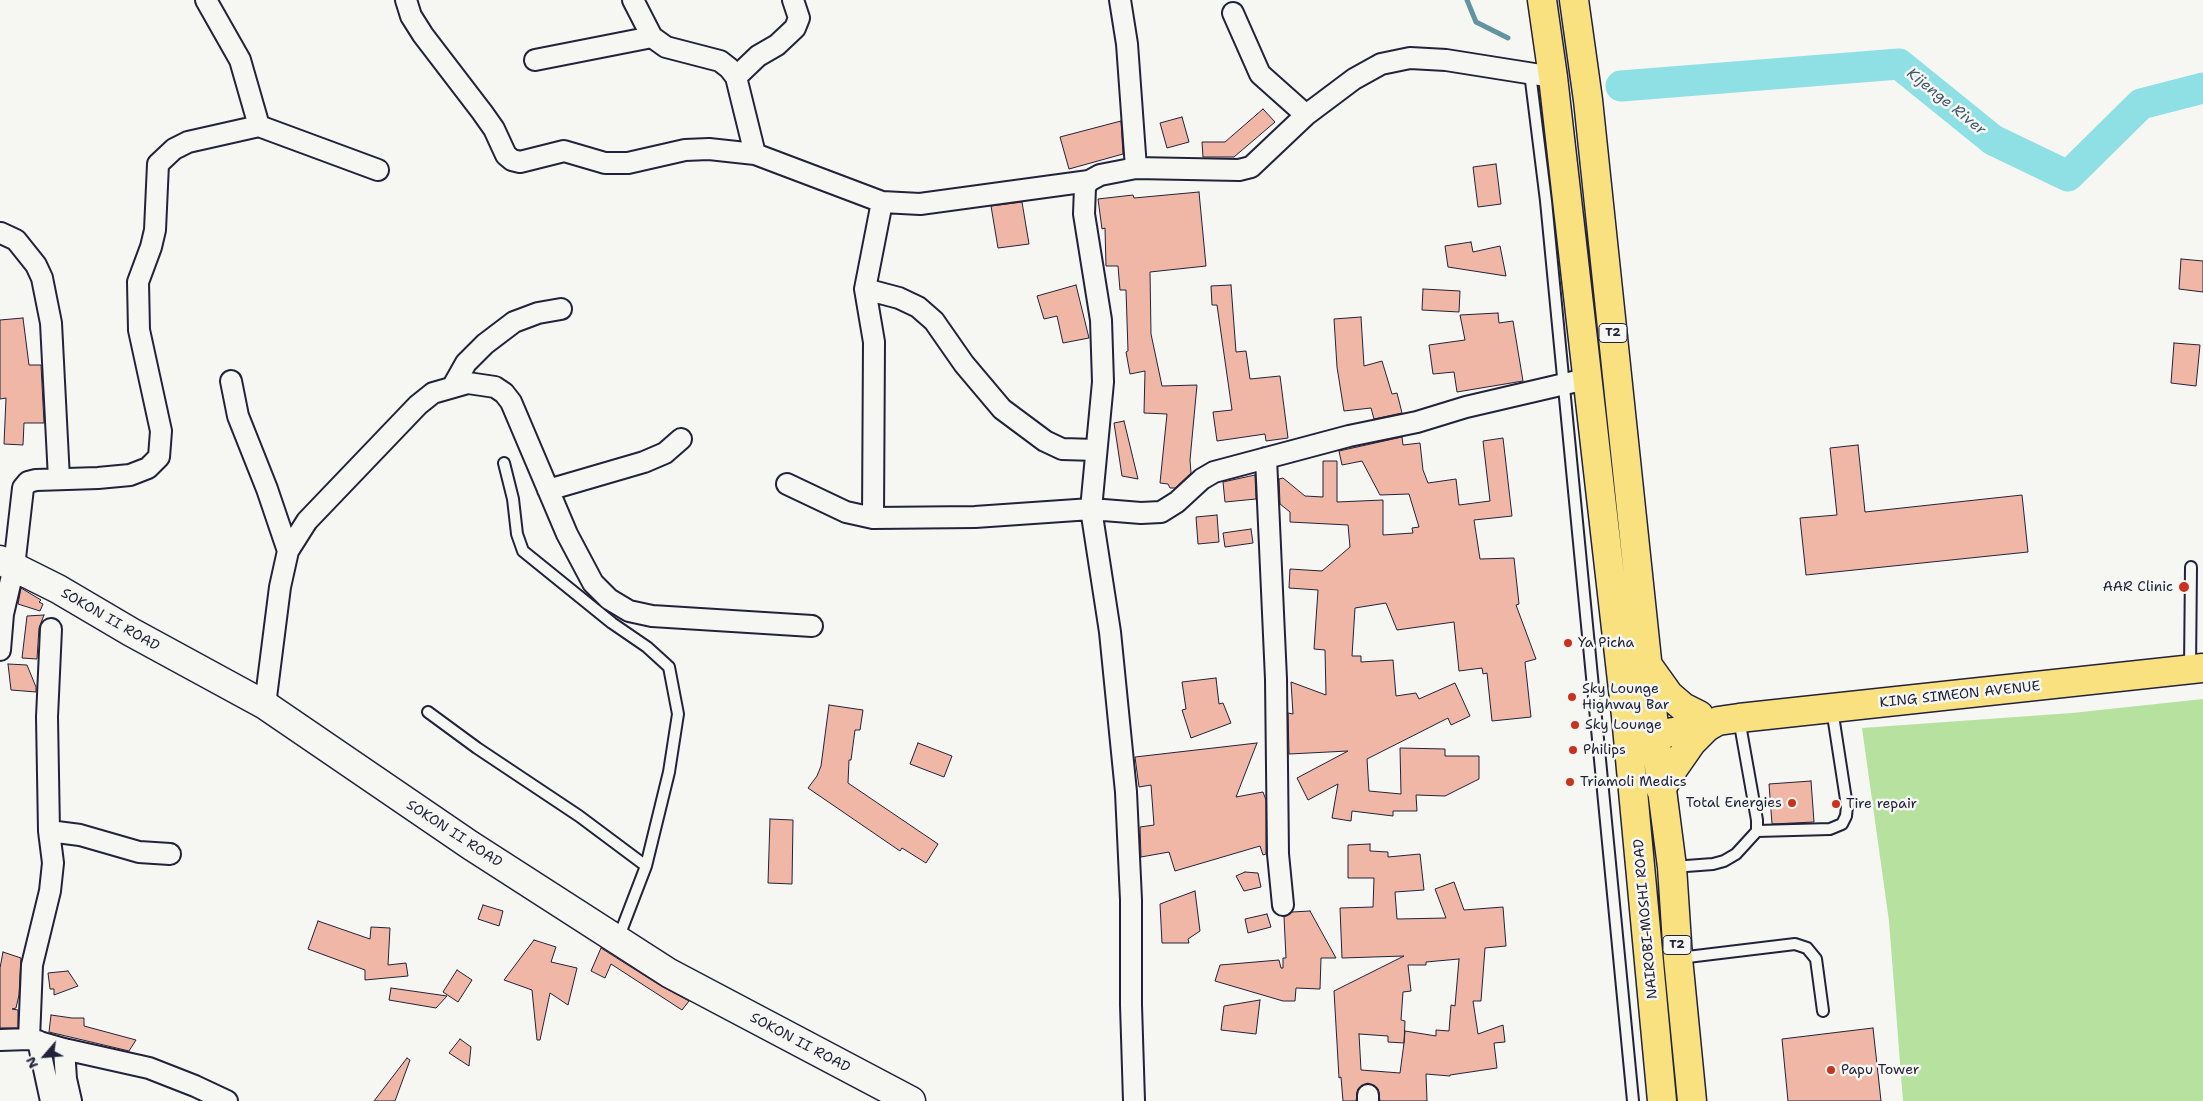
<!DOCTYPE html>
<html>
<head>
<meta charset="utf-8">
<style>
  body { margin:0 }
  #map { position:relative; width:2203px; height:1101px; overflow:hidden; background:#f6f6f2; font-family:"Shantell Sans",sans-serif }
  canvas { display:block }
  .north { position:absolute; left:20px; top:1031px; width:50px; height:50px; -webkit-text-stroke:4px #f6f6f2; paint-order:stroke; rotate:243deg; font-size:14px; font-weight:700; line-height:20px; text-align:center; color:#22223b }
  .north::after { content:''; display:block; margin:auto; width:18px; height:22px; background:#22223b; clip-path:polygon(50% 0,100% 100%,50% 72%,0 100%) }
</style>
</head>
<body>
<div id="map">
<canvas width="2203" height="1101"></canvas>
<div class="north">N</div>
</div>
<script>
const c = document.querySelector('canvas').getContext('2d');
c.lineJoin = 'round';
function paint(path, color) { c.fillStyle = color; c.fill(path, 'evenodd'); }
const poly = rows => new Path2D(rows.map(r => 'M' + r).join(''));
function strokePath(path, color, width, dash) { c.strokeStyle = color; c.lineWidth = width; c.lineCap = dash ? 'butt' : 'round'; c.setLineDash(dash || []); c.stroke(path); }
function drawText(font, color, halo, rows, align = 'center') {
  c.font = font + ' "Shantell Sans",sans-serif'; c.lineWidth = 5; c.setLineDash([]); c.textBaseline = 'middle'; c.strokeStyle = halo; c.fillStyle = color; for (const [text, x, y, turn = 0] of rows) {
    c.save(); c.translate(x, y); c.rotate((+turn || 0) * Math.PI / 180); c.textAlign = isNaN(turn) ? turn : align; if (halo) c.strokeText(text, 0, 0); c.fillText(text, 0, 0); c.restore();
  }
}
paint(poly([
  [2203,699,2203,1101,1903,1101,1889,921,1862,728,2072,713]
]), '#b6e19f');
strokePath(poly([
  [1467,0,1476,22,1508,38]
]), '#6394a1', 5);
strokePath(poly([
  [1621,86,1899,64,1993,140,2068,176,2141,104,2203,88]
]), '#8ee0e5', 31);
const building = poly([
  [1263,109,1275,122,1234,157,1203,157,1202,142,1225,142,1263,109],
  [1182,117,1189,142,1167,148,1160,123,1182,117],
  [1121,121,1123,154,1069,169,1060,137,1121,121],
  [1496,164,1501,204,1478,207,1473,167,1496,164],
  [1199,192,1206,266,1150,272,1151,334,1162,386,1197,385,1190,460,1191,473,1175,488,1170,488,1168,484,1160,483,1167,414,1144,413,1145,371,1130,374,1126,352,1128,351,1126,290,1120,290,1118,266,1106,266,1105,228,1102,229,1098,199,1133,195,1134,198,1199,192],
  [1022,202,1029,244,998,248,991,206,1022,202],
  [1471,242,1473,252,1500,246,1506,276,1448,267,1445,246,1471,242],
  [2181,259,2203,261,2203,292,2179,289,2181,259],
  [1076,285,1089,338,1063,343,1057,316,1044,319,1037,296,1076,285],
  [1231,285,1236,352,1246,351,1250,379,1280,376,1288,438,1266,441,1265,434,1217,441,1213,412,1232,410,1217,305,1212,305,1211,286,1231,285],
  [1423,289,1460,291,1459,312,1422,310,1423,289],
  [1498,313,1499,323,1513,321,1523,381,1457,392,1454,372,1433,374,1429,345,1465,340,1460,315,1498,313],
  [1361,317,1364,366,1382,361,1392,394,1397,393,1402,413,1374,419,1371,408,1344,411,1337,367,1334,319,1361,317],
  [23,318,29,365,41,365,44,423,24,423,23,445,4,444,6,398,0,399,0,320,23,318],
  [2174,343,2200,345,2196,386,2171,383,2174,343],
  [1124,421,1138,479,1122,476,1114,423,1124,421],
  [1402,437,1403,445,1420,443,1423,470,1428,483,1456,479,1459,505,1490,501,1483,441,1503,438,1512,516,1474,520,1480,559,1514,558,1519,604,1516,605,1536,659,1525,662,1531,717,1492,721,1487,673,1483,674,1482,668,1459,671,1454,622,1397,630,1386,603,1355,608,1352,656,1361,656,1361,662,1393,660,1396,696,1416,693,1419,699,1455,683,1470,716,1451,725,1448,718,1367,759,1369,791,1401,794,1400,748,1445,749,1445,756,1479,756,1479,779,1445,796,1416,795,1417,811,1393,811,1393,816,1352,811,1351,821,1332,818,1338,784,1308,800,1297,778,1348,751,1289,754,1288,713,1293,714,1291,682,1326,695,1325,650,1314,649,1318,590,1289,588,1290,569,1322,571,1350,547,1348,525,1290,522,1290,512,1280,504,1279,479,1283,478,1305,496,1323,497,1323,461,1337,461,1337,502,1383,500,1383,535,1413,533,1412,528,1419,527,1409,494,1380,495,1362,461,1342,465,1339,451,1402,437],
  [1858,445,1865,512,2022,495,2028,552,1806,575,1800,518,1837,515,1830,448,1858,445],
  [1255,475,1256,499,1225,502,1223,482,1255,475],
  [1217,515,1219,542,1198,544,1196,517,1217,515],
  [1251,529,1253,543,1225,547,1223,533,1251,529],
  [21,588,41,600,39,602,43,604,40,611,18,604,21,588],
  [44,615,39,628,37,659,22,658,27,616,44,615],
  [8,664,27,665,36,687,36,692,11,690,8,664],
  [1216,678,1219,704,1223,703,1231,723,1191,738,1182,710,1186,709,1182,682,1216,678],
  [829,705,863,710,860,730,855,730,851,760,849,760,848,783,938,844,926,863,902,848,900,851,808,788,817,776,821,766,829,705],
  [918,743,952,756,944,777,910,764,918,743],
  [1257,743,1236,797,1263,792,1266,800,1266,854,1263,855,1260,846,1175,871,1169,852,1141,857,1140,827,1154,825,1151,785,1139,787,1135,757,1257,743],
  [1811,781,1814,822,1772,824,1769,784,1811,781],
  [770,819,793,820,792,884,768,883,770,819],
  [1370,844,1370,851,1388,852,1388,857,1420,854,1424,890,1395,892,1397,919,1446,918,1435,889,1454,882,1464,910,1503,907,1506,946,1485,948,1481,1001,1473,1001,1478,1034,1503,1025,1505,1042,1494,1043,1497,1068,1450,1075,1450,1076,1426,1074,1427,1101,1380,1101,1378,1089,1368,1083,1363,1085,1358,1089,1356,1101,1343,1101,1341,1077,1339,1078,1334,991,1404,956,1342,958,1340,908,1373,907,1374,878,1348,878,1348,845,1370,844],
  [1459,959,1455,1006,1451,1005,1449,1031,1436,1030,1436,1036,1405,1031,1404,1043,1405,1021,1401,1020,1403,992,1411,991,1408,965,1426,965,1426,962,1459,959],
  [1359,1034,1388,1036,1388,1042,1404,1043,1400,1073,1361,1070,1359,1034],
  [1245,872,1258,873,1261,887,1244,891,1236,876,1245,872],
  [1195,891,1200,931,1188,939,1189,943,1162,943,1160,904,1195,891],
  [483,905,503,911,499,926,478,919,483,905],
  [1310,911,1336,958,1321,958,1320,989,1296,988,1295,1001,1283,1001,1215,981,1220,965,1279,960,1281,968,1283,968,1283,958,1286,958,1284,917,1292,912,1310,911],
  [1267,914,1271,927,1248,933,1245,919,1267,914],
  [318,921,370,939,371,927,390,928,388,965,406,963,408,976,365,980,365,970,308,949,318,921],
  [534,940,556,947,551,962,577,968,568,1005,550,993,540,1040,537,1040,532,990,504,980,534,940],
  [601,948,661,986,689,1001,682,1010,611,964,605,978,591,971,601,948],
  [3,952,21,958,19,995,16,1008,12,1009,18,1010,18,1028,0,1028,0,968,3,952],
  [457,970,472,980,458,1002,443,992,457,970],
  [68,971,78,986,54,995,54,989,50,989,48,973,68,971],
  [391,988,447,996,436,1008,389,1000,391,988],
  [1260,1000,1256,1034,1221,1030,1224,1006,1260,1000],
  [51,1015,72,1018,84,1018,84,1026,136,1040,129,1051,49,1032,51,1015],
  [1873,1028,1881,1101,1788,1101,1782,1039,1873,1028],
  [460,1039,471,1047,469,1066,449,1053,460,1039],
  [407,1058,410,1060,395,1101,374,1101,407,1058]
]);
paint(building, '#f0b7a6');
strokePath(building, '#22223b', 1);
const lane = poly([
  [1530,73,1546,201,1633,1101],
  [504,463,513,499,517,534,523,551,612,623,647,647,669,667,678,714,669,772,646,866,618,939],
  [2190,668,2191,567],
  [428,712,477,748,579,816,646,866],
  [1757,831,1830,829,1842,824,1846,816,1847,806,1832,709],
  [1673,867,1713,864,1724,861,1736,854,1757,831,1757,820,1739,719],
  [1679,958,1795,944,1807,948,1816,959,1823,1011]
]);
const street = poly([
  [206,0,240,60,259,126],
  [406,0,411,16,423,35,482,112,494,129,506,155,512,160,520,162,564,151,605,163,628,163,685,150,709,149,755,154,882,202,920,204,1089,181],
  [633,0,652,37,666,47,720,61,729,68,736,77,755,154],
  [1120,0,1127,44,1136,168],
  [1233,13,1260,74,1306,115],
  [535,60,652,37],
  [736,77,758,56,777,45,795,28,799,18,793,0],
  [1,233,16,240,36,265,42,278,51,323,59,479],
  [865,289,899,298,918,307,934,321,964,364,1002,409,1045,441,1062,449,1096,450],
  [231,381,238,416,267,489,288,551],
  [453,386,466,363,485,344,514,322,538,313,561,309],
  [1266,458,1276,679,1278,854,1283,905],
  [787,484,846,512,873,518,975,517,1091,509,1141,513,1161,512,1177,502,1202,479,1214,472,1349,436,1417,422,1466,407,1586,379],
  [548,490,644,462,665,453,681,439],
  [873,518,874,342,865,289,882,202],
  [0,650,3,614,14,567,23,488,28,482,36,480,98,478,130,475,148,468,159,457,161,431,139,330,138,282,151,247,155,230,158,164,174,149,188,142,259,126,378,170],
  [265,705,280,587,288,551,307,521,418,405,433,393,468,383,495,387,504,393,511,402,567,534,593,583,609,599,629,611,652,616,812,626],
  [49,831,80,835,139,852,170,854],
  [29,1039,32,965,50,891,53,863,49,831,47,717,51,629],
  [0,1040,29,1039,64,1049,149,1068,195,1086,227,1101],
  [38,1041,51,1101],
  [64,1049,66,1079,71,1101],
  [1134,1101,1131,1005,1131,900,1126,792,1110,632,1091,509,1103,382,1101,320,1084,214,1085,187,1089,181,1100,175,1136,168,1239,170,1251,167,1306,115,1354,79,1381,64,1410,58,1446,60,1553,77],
  [1368,1101,1368,1095]
]);
const secondary = poly([
  [0,560,58,589,131,632,265,705,470,845,669,973,911,1101]
]);
const primary = poly([
  [1632,738,1707,727,1718,721,1739,718,2203,668]
]);
const highway = poly([
  [1542,0,1553,77,1626,716,1662,1101],
  [1574,0,1588,100,1655,736,1672,867,1678,958,1692,1101],
  [1649,667,1669,695,1683,707,1699,715],
  [1661,790,1669,775,1692,742,1707,727]
]);
strokePath(lane, '#22223b', 14);
strokePath(street, '#22223b', 24);
strokePath(secondary, '#22223b', 31);
strokePath(primary, '#22223b', 31);
strokePath(highway, '#22223b', 31);
strokePath(lane, '#f6f6f2', 10);
strokePath(street, '#f6f6f2', 20);
strokePath(secondary, '#f6f6f2', 28);
strokePath(primary, '#fae180', 28);
strokePath(highway, '#fae180', 28);
for (const [x, y, r, color] of [
  [2184,587,6,"#c8321e"],
  [1568,643,5,"#c8321e"],
  [1572,697,5,"#c8321e"],
  [1575,725,5,"#c8321e"],
  [1573,750,5,"#c8321e"],
  [1570,782,5,"#c8321e"],
  [1792,803,5,"#c8321e"],
  [1836,804,5,"#c8321e"],
  [1831,1070,5,"#c8321e"]
]) { const dot = new Path2D(); dot.arc(x, y, r, 0, 2 * Math.PI); c.fillStyle = color; c.fill(dot); strokePath(dot, '#f6f6f2', 2); }
for (const [x, y, w] of [
  [1613,333,28],
  [1677,945,28]
]) { const box = new Path2D(); box.roundRect(x - w / 2, y - 9.5, w, 19, 4); c.fillStyle = '#f6f6f2'; c.fill(box); strokePath(box, '#22223b', 1); }
drawText('bold 12px', '#22223b', null, [
  ["T2",1613,333],
  ["T2",1677,945]
]);
drawText('14px', '#22223b', '#f6f6f2', [
  ["AAR Clinic",2173,587,"right"],
  ["Ya Picha",1578,643],
  ["Sky Lounge",1582,689],
  ["Highway Bar",1582,705],
  ["Sky Lounge",1585,725],
  ["Philips",1583,750],
  ["Triamoli Medics",1580,782],
  ["Total Energies",1782,803,"right"],
  ["Tire repair",1846,804],
  ["Papu Tower",1841,1070]
], 'left');
drawText('14px', '#22223b', '#f6f6f2', [
  ["SOKON II ROAD",110,620,30],
  ["KING SIMEON AVENUE",1960,695,-6],
  ["SOKON II ROAD",454,834,33],
  ["NAIROBI-MOSHI ROAD",1646,919,-95],
  ["SOKON II ROAD",800,1043,28]
]);
drawText('italic 15px', '#425b6e', '#f6f6f2', [
  ["Kijenge River",1946,102,39]
]);
</script>
</body>
</html>
